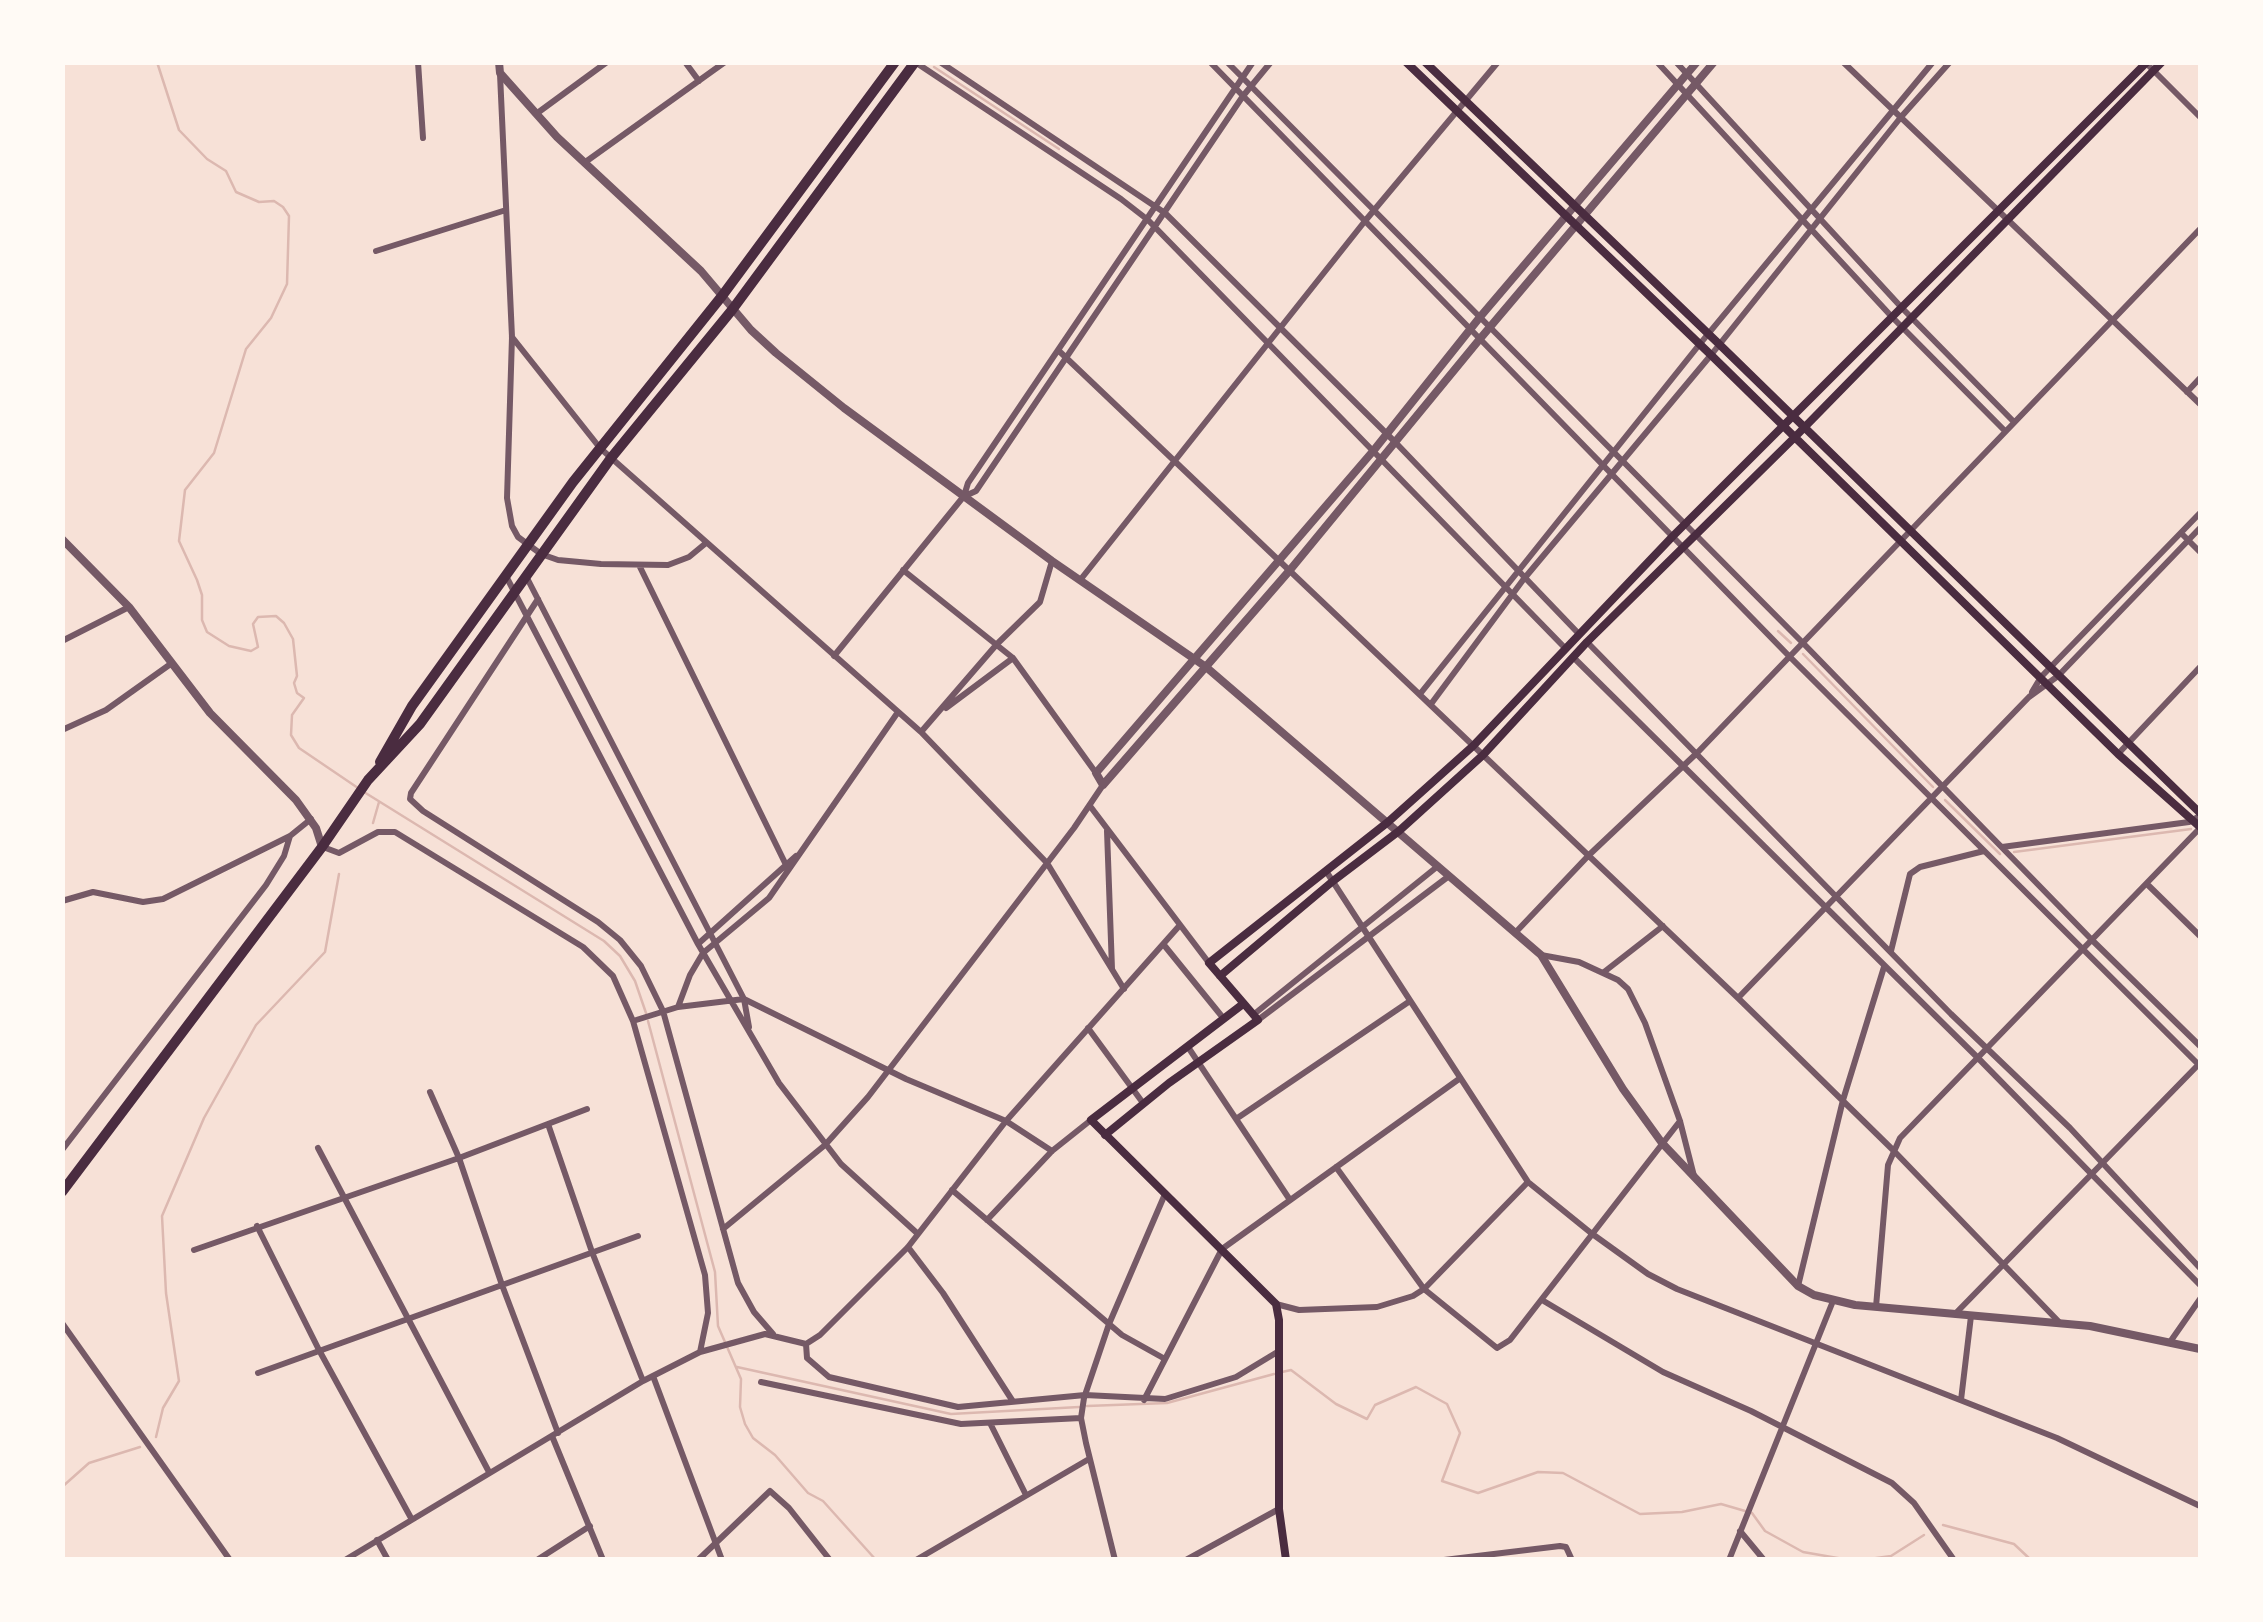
<!DOCTYPE html>
<html>
<head>
<meta charset="utf-8">
<style>
  body { margin:0 }
  #map { position:relative; width:2263px; height:1622px; overflow:hidden; background:#f7e1d7; font-family:Poppins,sans-serif }
  canvas { display:block }
  .frame { position:absolute; inset:0; border:65px solid #fffaf5; pointer-events:none }
</style>
</head>
<body>
<div id="map">
<canvas width="2263" height="1622"></canvas>
<div class="frame"></div>
</div>
<script>
const c = document.querySelector('canvas').getContext('2d');
c.lineJoin = 'round';
const poly = rows => new Path2D(rows.map(r => 'M' + r).join(''));
function strokePath(path, color, width, dash) { c.strokeStyle = color; c.lineWidth = width; c.lineCap = dash ? 'butt' : 'round'; c.setLineDash(dash || []); c.stroke(path); }
strokePath(poly([
  [157,62,179,130,207,159,226,171,236,192,259,202,274,201,283,207,289,216,287,284,271,318,246,349,214,453,185,490,179,541,197,580,202,595,202,620,207,632,229,646,251,651,258,647,253,624,258,617,276,616,284,623,293,639,297,676,294,683,297,693,304,698,292,715,291,735,299,748,358,788],
  [934,67,1059,149],
  [1778,631,1791,643],
  [1803,654,1933,787],
  [364,792,604,941,620,956,635,981,646,1013],
  [1945,800,2000,854],
  [373,823,379,802],
  [2014,852,2191,829],
  [648,1021,715,1272,718,1326,741,1379,740,1407,745,1424,753,1438,775,1455,808,1493,823,1501,876,1560],
  [737,1367,951,1414,1079,1407],
  [1282,1372,1291,1370,1336,1404,1367,1419,1375,1405,1416,1387,1447,1404,1460,1433,1442,1481,1478,1493,1538,1472,1563,1473,1640,1514,1682,1512,1721,1504,1752,1513,1765,1531,1803,1552,1849,1560],
  [1087,1406,1167,1403,1274,1374],
  [156,1437,163,1408,179,1381,166,1293,162,1216,204,1118,256,1025,325,952,339,874],
  [62,1487,89,1463,140,1447],
  [1943,1525,2014,1544,2031,1560],
  [1862,1560,1891,1556,1924,1535]
]), '#dcb8b0', 2.5);
strokePath(poly([
  [418,62,423,138],
  [685,62,699,81],
  [915,62,1121,199,1148,220,1565,648],
  [940,62,1165,213,1396,443,1578,633],
  [1210,62,1788,655,2200,1066],
  [1227,62,1801,641,2093,941,2200,1046],
  [1657,62,1892,317,2005,431],
  [1676,62,1902,308,2014,422],
  [1843,62,2200,404],
  [2145,62,2200,117],
  [500,74,512,337,507,498,512,526,518,537,541,554,558,560,601,564,668,565,689,557,706,543],
  [536,114,607,62],
  [584,163,725,62],
  [376,251,506,210],
  [512,337,600,448,921,732,1047,863,1124,989],
  [1058,350,1738,998,1893,1150,2060,1323],
  [2187,392,2200,378],
  [965,496,976,491,1243,96,1271,62],
  [2181,533,2200,552],
  [639,565,788,869],
  [903,570,1013,658,1096,773],
  [507,578,698,944,779,1083,841,1164,918,1234],
  [527,578,744,999,749,1027],
  [1081,579,1365,221,1498,62],
  [538,599,411,793,410,799,423,811,598,922,620,940,641,966,663,1011,738,1283,754,1312,773,1334],
  [62,641,129,607],
  [1587,642,1951,1014,2070,1128,2200,1268],
  [834,656,964,496,968,483,1253,62],
  [1573,657,1978,1058,2200,1285],
  [2032,692,2041,677,2200,513],
  [1420,694,1699,345,1933,62],
  [1431,704,1523,580,1711,355,1901,117,1950,62],
  [946,708,1013,658],
  [62,730,106,710,172,663],
  [921,732,997,644,1040,602,1052,561],
  [2118,754,2200,667],
  [1090,806,1209,963],
  [1107,831,1112,969],
  [323,847,339,853,378,832,395,832,583,947,613,976,633,1021,705,1275,708,1313,700,1352],
  [2002,847,2189,822,2200,816],
  [1326,871,1528,1182,1591,1233,1648,1274,1677,1289,2057,1438,2200,1506],
  [2148,885,2200,936],
  [62,901,93,892,143,902,163,899,290,836,311,819],
  [1515,933,1589,855,1698,752,2200,229],
  [698,944,796,856],
  [1164,945,1224,1019],
  [1891,951,1910,874,1920,867,1984,851],
  [1541,955,1579,962,1618,980,1628,989,1645,1023,1680,1121,1694,1176],
  [1604,972,1663,926],
  [1738,998,2029,697,2058,676,2200,528],
  [678,1007,690,975,703,953,769,898,898,712],
  [1253,1015,1438,866],
  [1258,1020,1449,876],
  [633,1021,678,1007,744,999,906,1079,1006,1121,1052,1151],
  [1088,1028,1143,1103],
  [1188,1047,1290,1200],
  [430,1092,459,1158,502,1285,558,1433],
  [1236,1119,1410,1001],
  [548,1124,592,1252,643,1381],
  [318,1148,489,1472],
  [62,1150,266,885,284,856,290,836],
  [1336,1167,1424,1289,1497,1348,1510,1340,1680,1121],
  [952,1190,1122,1335,1165,1359],
  [987,1220,1052,1151,1091,1120],
  [257,1226,319,1350,411,1518],
  [723,1229,825,1145,868,1097,1074,828,1103,785],
  [908,1247,943,1293,1012,1400],
  [194,1250,459,1158,587,1109],
  [1798,1286,1843,1100,1884,967],
  [1542,1300,1663,1372,1751,1411,1892,1483,1914,1503,1954,1560],
  [1276,1304,1299,1310,1377,1307,1413,1296,1424,1289,1528,1182],
  [1876,1307,1888,1165,1900,1138,2200,828],
  [1955,1314,2199,1064],
  [62,1323,230,1560],
  [2170,1342,2200,1299],
  [806,1344,820,1335,908,1247,1006,1121,1180,925],
  [806,1344,807,1358,829,1377,958,1407,1085,1395,1165,1399,1236,1377,1279,1351],
  [258,1373,638,1236],
  [653,1376,722,1560],
  [761,1382,961,1424,1081,1418],
  [1144,1400,1222,1249,1459,1079],
  [1961,1400,1971,1316],
  [990,1423,1025,1493],
  [552,1436,603,1560],
  [1740,1531,1764,1560],
  [377,1540,388,1560],
  [345,1560,643,1381,700,1352,765,1334,806,1344],
  [537,1560,590,1526],
  [698,1560,770,1491,789,1508,830,1560],
  [916,1560,1089,1459],
  [1115,1560,1086,1443,1081,1418,1084,1398,1109,1324,1165,1194],
  [1186,1560,1279,1509],
  [1444,1560,1560,1546,1566,1547,1572,1560],
  [1729,1560,1833,1301]
]), '#755966', 6);
strokePath(poly([
  [499,62,500,73,557,137,701,271,751,330,776,353,844,408,1052,561,1206,667,1541,955,1623,1089,1662,1143,1798,1286,1814,1295,1855,1305,2090,1326,2200,1349],
  [1697,62,1480,317,1374,450,1096,773,1103,785,1290,570,1479,340,1714,62],
  [62,539,129,607,210,713,296,800,316,828,322,847]
]), '#755966', 8);
strokePath(poly([
  [1406,62,1711,355,2118,754,2200,827],
  [1425,62,1719,344,2200,813],
  [1220,976,1333,881,1399,831,1483,755,1587,642,1795,437,2162,62],
  [1243,1004,1091,1120,1276,1304,1279,1320,1279,1509,1286,1560],
  [1105,1135,1169,1083,1258,1020,1209,963,1388,822,1473,746,1673,536,2147,62]
]), '#4a2c40', 8);
strokePath(poly([
  [380,762,412,706,573,482,722,296,895,62],
  [62,1192,322,847,368,780,420,724,611,458,732,310,915,62]
]), '#4a2c40', 10);
</script>
</body>
</html>
